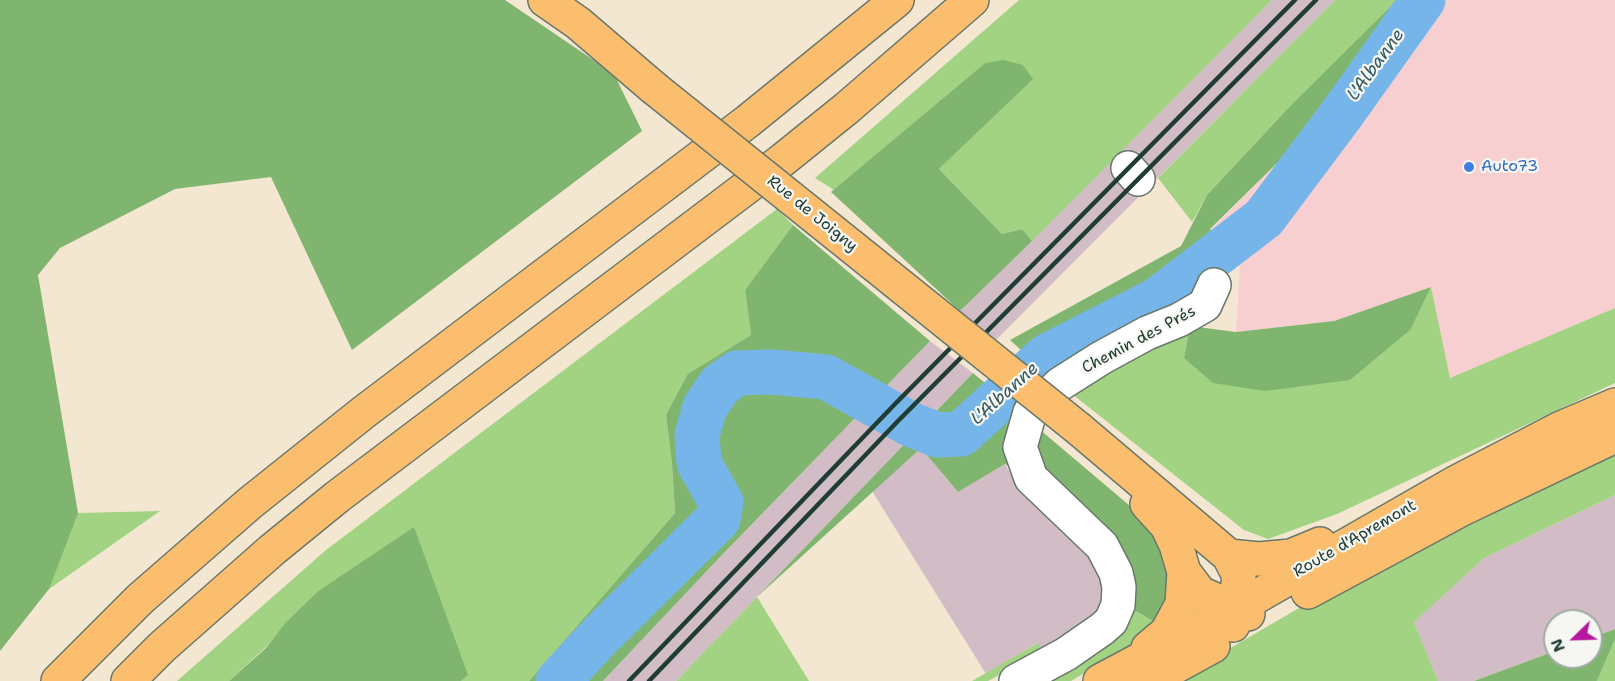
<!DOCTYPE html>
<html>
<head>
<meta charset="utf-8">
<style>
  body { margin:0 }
  #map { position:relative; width:1615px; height:681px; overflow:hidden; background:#f3e7d2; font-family:"Shantell Sans",sans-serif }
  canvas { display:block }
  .north { position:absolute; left:1543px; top:609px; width:60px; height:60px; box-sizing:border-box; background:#f6f6f2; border:2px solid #a0aca6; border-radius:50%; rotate:247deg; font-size:16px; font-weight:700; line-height:24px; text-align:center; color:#1f3d34 }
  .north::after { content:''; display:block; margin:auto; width:21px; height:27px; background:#b5179e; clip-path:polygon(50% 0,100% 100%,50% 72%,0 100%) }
</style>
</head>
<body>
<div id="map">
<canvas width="1615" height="681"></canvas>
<div class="north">N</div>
</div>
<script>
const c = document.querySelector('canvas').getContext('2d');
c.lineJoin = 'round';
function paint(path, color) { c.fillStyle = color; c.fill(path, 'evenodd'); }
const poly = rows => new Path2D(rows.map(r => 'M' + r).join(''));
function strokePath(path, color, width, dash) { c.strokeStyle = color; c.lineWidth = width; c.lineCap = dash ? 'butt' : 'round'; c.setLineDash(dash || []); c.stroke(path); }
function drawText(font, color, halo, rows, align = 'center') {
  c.font = font + ' "Shantell Sans",sans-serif'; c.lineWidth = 4.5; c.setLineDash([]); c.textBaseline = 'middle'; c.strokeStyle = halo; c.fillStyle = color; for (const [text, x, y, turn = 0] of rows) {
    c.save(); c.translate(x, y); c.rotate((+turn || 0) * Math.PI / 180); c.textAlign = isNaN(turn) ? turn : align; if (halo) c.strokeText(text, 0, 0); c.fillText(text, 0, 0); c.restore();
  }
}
paint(poly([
  [1443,0,1615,0,1615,308,1449,379,1431,287,1334,321,1236,332,1240,262,1210,230]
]), '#f7cfd1');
paint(poly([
  [1272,0,1335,0,994,342,960,311],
  [930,341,973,373,676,681,603,681,720,557],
  [921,448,958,492,1005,464,1016,483,1104,570,1102,612,1043,651,1037,643,986,674,872,491],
  [1615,495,1615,629,1591,638,1591,621,1555,621,1555,651,1474,681,1438,681,1414,622,1421,614,1484,558]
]), '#d2bdc6');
paint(poly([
  [1019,0,1272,0,1032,241,1022,229,1002,234,939,169,1032,79,1023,65,985,63,834,190,815,178],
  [1335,0,1397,0,1291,105,1207,195,1192,222,1158,178],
  [777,209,793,225,745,290,751,335,697,369,666,415,672,464,675,513,529,681,461,681,468,674,317,592,289,619,268,645,229,681,177,681,326,550],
  [1431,287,1450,378,1615,308,1615,383,1337,514,1268,539,1244,530,1067,390,1190,326,1184,358,1411,329],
  [1615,449,1615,495,1484,558,1414,622,1438,681,1174,681,1299,608,1514,496],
  [160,511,49,589,0,615,0,562,78,513],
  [757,597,809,681,676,681],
  [1134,610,1158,624,1141,640,1071,681,1034,681,1118,635,1131,621],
  [1615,639,1615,681,1597,681],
  [1038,643,1043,651,988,681,972,681]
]), '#a1d382');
paint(poly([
  [0,0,505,0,614,74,642,131,352,350,271,177,175,189,60,248,38,275,78,513,49,589,0,651],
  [1397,0,1443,0,1210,229,1240,262,1176,314,1054,380,1010,340,1181,246,1207,195,1291,105],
  [1003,60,1023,65,1033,79,939,169,1002,234,1022,229,1032,241,960,311,831,192,985,63],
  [793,225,930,341,720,557,603,681,529,681,675,513,672,464,666,415,688,374,751,335,745,290],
  [1431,287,1411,329,1350,380,1265,391,1213,383,1184,358,1190,326,1236,332,1334,321],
  [973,373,1156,528,1176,573,1158,624,1134,610,1134,596,1064,497,1005,464,958,492,921,448,757,597],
  [414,527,468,675,461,681,229,681,266,648,286,622,317,592],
  [1615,629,1615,639,1597,681,1474,681,1555,651,1555,657,1591,657,1591,638]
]), '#80b570');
strokePath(poly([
  [558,681,598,638,718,519,721,502,699,463,697,435,705,407,720,385,737,373,772,372,826,377,912,425,938,435,961,434,1047,356,1157,300,1264,218,1344,111,1423,0]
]), '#76b5e9', 45);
const minor = poly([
  [1128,168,1138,179],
  [1016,681,1066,654,1102,629,1111,621,1118,605,1119,587,1116,573,1102,546,1031,478,1020,447,1030,412,1060,384,1101,358,1147,333,1179,320,1205,305,1214,285]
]);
const major = poly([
  [545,0,578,23,654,88],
  [1079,429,1229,556,1239,576,1233,625],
  [1147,504,1167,526,1176,545,1184,572,1200,593,1248,614],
  [1229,556,1259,559,1291,556,1320,544],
  [1308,592,1464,508,1615,436],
  [1148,648,1167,632,1182,604,1184,572],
  [1100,681,1235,609,1453,484,1561,428,1615,405],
  [1149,681,1213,646]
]);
const highway = poly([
  [58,681,140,599,250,503,364,412,748,121,897,0],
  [128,681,162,647,272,550,337,497,780,162,847,108,972,0]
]);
strokePath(minor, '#69786b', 36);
strokePath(major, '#69786b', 36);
strokePath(highway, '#69786b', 36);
strokePath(minor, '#fff', 33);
strokePath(major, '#fabe6e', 33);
strokePath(highway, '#fabe6e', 33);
strokePath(poly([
  [629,681,895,404,1295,0],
  [649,681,898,421,1316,0]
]), '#1f3d34', 4.5);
const majorBridge = poly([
  [654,88,1079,429]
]);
strokePath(majorBridge, '#69786b', 36, []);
strokePath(majorBridge, '#fabe6e', 33);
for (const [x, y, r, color] of [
  [1469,167,6,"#3f7fe0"]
]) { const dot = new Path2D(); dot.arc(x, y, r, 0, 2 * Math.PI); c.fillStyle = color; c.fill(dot); strokePath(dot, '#f6f6f2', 2); }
drawText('16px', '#366cbe', '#f6f6f2', [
  ["Auto73",1481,167]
], 'left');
drawText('16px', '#1f3d34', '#f6f6f2', [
  ["Rue de Joigny",812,214,39],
  ["Chemin des Prés",1139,340,-28],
  ["Route d'Apremont",1355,539,-30]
]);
drawText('italic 18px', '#355b61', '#f6f6f2', [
  ["L'Albanne",1376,65,-54],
  ["L'Albanne",1005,394,-42]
]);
</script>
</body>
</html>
